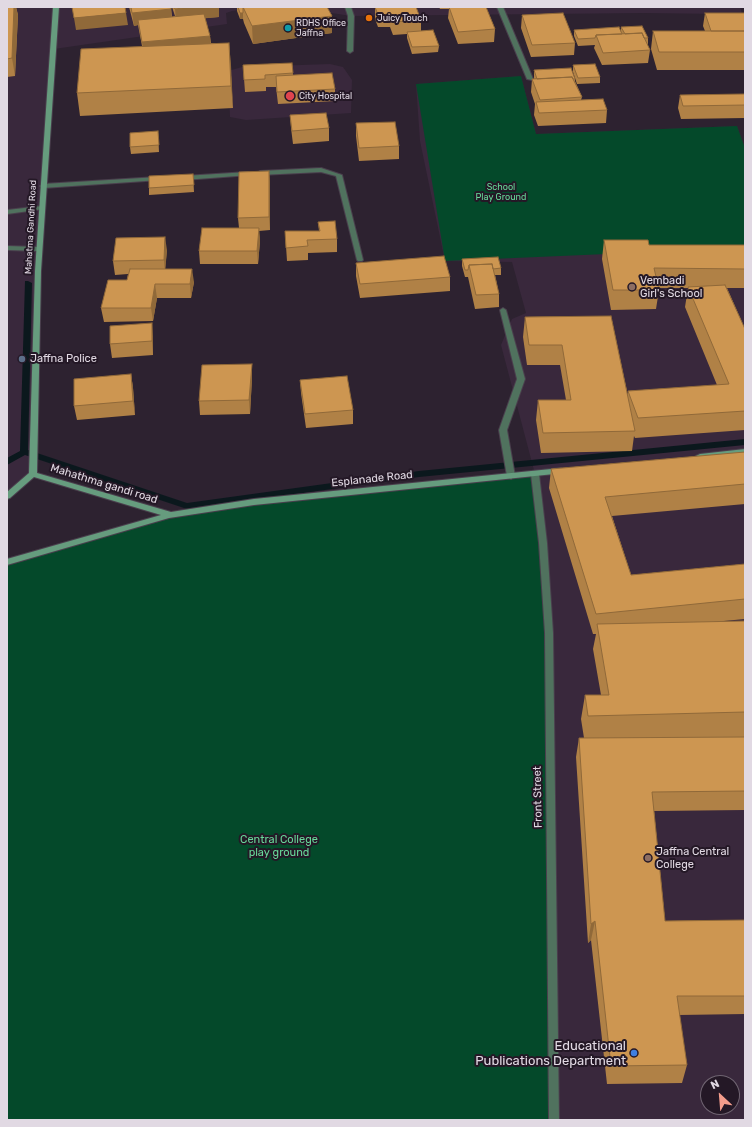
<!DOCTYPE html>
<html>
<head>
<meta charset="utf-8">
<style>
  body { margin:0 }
  #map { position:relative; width:752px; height:1127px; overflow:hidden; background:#2d2230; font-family:Rubik,sans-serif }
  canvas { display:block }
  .frame { position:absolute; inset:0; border:8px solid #e1d9e3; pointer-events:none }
  .north { position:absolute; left:700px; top:1075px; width:40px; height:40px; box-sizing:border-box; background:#241826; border:1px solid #706572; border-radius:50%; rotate:334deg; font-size:11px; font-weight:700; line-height:16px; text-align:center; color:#e1d9e3 }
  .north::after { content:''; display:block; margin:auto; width:14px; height:18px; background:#f49d8c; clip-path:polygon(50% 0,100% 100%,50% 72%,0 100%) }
</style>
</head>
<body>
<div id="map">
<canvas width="752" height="1127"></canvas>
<div class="frame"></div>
<div class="north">N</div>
</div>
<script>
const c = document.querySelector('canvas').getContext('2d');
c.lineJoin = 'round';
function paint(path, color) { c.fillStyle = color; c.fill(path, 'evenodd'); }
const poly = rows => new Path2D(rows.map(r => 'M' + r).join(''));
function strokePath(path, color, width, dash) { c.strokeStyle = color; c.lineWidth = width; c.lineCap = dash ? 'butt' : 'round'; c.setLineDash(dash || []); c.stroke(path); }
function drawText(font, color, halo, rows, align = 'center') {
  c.font = font + ' Rubik,sans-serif'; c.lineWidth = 4; c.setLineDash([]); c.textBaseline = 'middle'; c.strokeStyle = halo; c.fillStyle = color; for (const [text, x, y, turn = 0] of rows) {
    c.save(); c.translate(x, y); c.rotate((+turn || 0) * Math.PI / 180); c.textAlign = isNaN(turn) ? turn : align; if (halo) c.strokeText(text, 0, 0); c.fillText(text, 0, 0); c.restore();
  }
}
paint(poly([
  [7,7,264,7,232,11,226,13,227,24,54,49,43,186,33,474,7,496],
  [274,7,740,7,743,17,723,14,643,13,351,16,306,9],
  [330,64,343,67,352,80,351,113,246,120,230,117,228,71,242,67],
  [521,76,536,134,737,126,745,148,745,1120,554,1120,535,474,501,345,512,319,526,313,512,262,445,261,420,141,416,84],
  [708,1083,732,1083,732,1107,708,1107]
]), '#39283c');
paint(poly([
  [521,76,536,134,737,126,745,148,745,248,445,261,416,84],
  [535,474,549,633,554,1120,7,1120,7,562,169,515,254,502]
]), '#04492a');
paint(poly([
  [25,281,28,281,32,283,28,450,187,503,419,471,745,439,745,445,419,477,187,509,25,455,7,465,7,458,20,451,25,281]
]), '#0b181d');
const lane = poly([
  [42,206,44,207,44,209,7,214,7,210,42,206],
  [7,246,39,247,42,249,39,251,7,250,7,246]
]);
const street = poly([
  [345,7,351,7,354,16,353,51,350,53,347,51,348,16,345,7],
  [497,7,503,7,533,79,532,80,527,79,497,7],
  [321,168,342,175,363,260,362,261,358,261,357,260,336,176,321,172,260,175,257,173,260,171,321,168],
  [248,172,251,174,250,175,184,180,181,178,184,176,248,172],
  [158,177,160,178,160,180,43,188,40,186,43,184,158,177],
  [503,308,506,310,525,379,507,430,515,476,511,479,507,476,499,430,517,379,500,310,503,308],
  [535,471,539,474,547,543,553,633,559,1120,549,1120,545,633,539,543,531,474,535,471]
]);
const secondary = poly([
  [53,7,59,7,41,271,37,473,171,512,254,499,561,468,564,469,565,471,564,473,254,505,169,518,7,565,7,559,161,515,34,477,10,498,7,499,7,492,29,473,35,271,53,7],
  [745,449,745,453,700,458,696,456,700,454,745,449]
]);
strokePath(lane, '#4a3f4d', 2);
strokePath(street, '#4a3f4d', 2);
strokePath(secondary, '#4a3f4d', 2);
paint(lane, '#50725e');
paint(street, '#50725e');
paint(secondary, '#669c7e');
paint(poly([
  [7,7,16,7,18,15,15,76,7,77],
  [129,7,171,7,172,17,175,16,172,7,219,7,219,17,205,18,210,36,211,43,229,43,233,108,80,116,77,93,142,46,138,25,134,26],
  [237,7,327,7,332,16,332,33,253,44,244,23,243,19,240,19,237,11],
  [375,7,421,20,421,31,439,46,438,52,412,54,407,38,407,34,393,35,390,27,378,27,375,19],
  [439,7,486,7,495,29,494,42,458,44,448,18,449,9,440,9],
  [688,7,729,7,688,8],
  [705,13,745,13,745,70,657,70,651,49,653,31,705,31,703,26],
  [522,15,575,43,574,55,531,57,521,28],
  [621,27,648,38,648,44,647,44,650,50,648,63,602,65,594,48,595,45,578,46,574,36,574,30,621,32],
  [292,63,293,75,335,89,335,101,278,104,276,87,266,87,266,91,245,92,243,65],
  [573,65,600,77,600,83,577,84,573,72],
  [534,70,575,79,575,81,582,97,581,100,607,110,606,123,538,126,534,115,535,104,531,92,532,79,534,79],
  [745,94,745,118,681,119,678,108,680,95],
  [290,115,329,128,329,141,293,144,291,128],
  [356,123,399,146,399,159,359,161,356,136],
  [158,131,159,152,131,154,130,147],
  [269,171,270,185,270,230,259,231,260,241,258,264,200,264,199,251,239,228,238,218],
  [193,174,194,192,149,195,149,188],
  [318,222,337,239,337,252,308,253,308,260,287,261,285,231,319,231],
  [604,240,649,245,745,245,745,288,727,288,745,329,745,430,635,438,634,436,632,451,541,453,536,420,538,400,566,400,560,365,527,365,523,337,525,317,611,316,628,396,628,391,717,385,685,307,688,288,658,288,659,290,656,309,611,310,602,259],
  [167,250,165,269,194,282,191,298,157,298,153,321,104,322,101,308,127,280,128,274,115,275,113,261],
  [462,259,501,268,501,275,495,275,499,294,499,307,475,309,468,277,465,277,462,266],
  [356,263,450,277,450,291,360,298,356,276],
  [153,336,153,355,112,358,110,344],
  [252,364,252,378,250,414,200,415,199,401],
  [131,374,133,388,135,415,77,420,74,406],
  [300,380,353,410,353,424,306,428,301,393],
  [745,452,745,504,612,516,631,575,745,564,745,619,713,622,745,621,745,810,654,811,665,921,745,920,745,1014,679,1015,687,1065,682,1083,607,1084,591,940,588,943,576,757,579,738,584,738,581,719,585,695,601,695,593,649,596,634,593,634,549,488,551,469]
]), '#b08146');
paint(poly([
  [14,7,16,7,18,15,15,76,12,58],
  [191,7,219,7,219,17,176,21,175,9],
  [171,9,172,22,138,20,138,25,134,26,132,13],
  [126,13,128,25,76,30,74,18],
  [240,13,243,13,243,19,240,19],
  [332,16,332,33,253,44,252,26],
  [210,36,211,48,144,55,142,42],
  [229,43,231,65,233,108,231,86],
  [269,171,270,185,270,230,269,217],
  [259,228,260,241,258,264,257,251],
  [165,237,167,250,165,273,164,260],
  [192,269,194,282,191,298,190,284],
  [155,284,157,298,153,321,151,308],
  [152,323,153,336,153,355,152,341],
  [252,364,252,378,250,414,249,400],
  [131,374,133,388,135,415,133,401],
  [595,921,591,940,588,943,591,924]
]), '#906939');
const building = poly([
  [7,7,14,7,12,58,7,59,7,7],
  [72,7,125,7,126,13,74,18,72,7],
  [131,7,171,7,171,9,132,13,131,7],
  [174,7,191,7,175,9,174,7],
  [238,7,243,7,243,13,240,13,238,7],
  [243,7,327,7,332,16,252,26,243,7],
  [375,7,416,7,421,20,393,22,390,14,378,15,375,7],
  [449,7,486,7,495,29,458,32,449,7],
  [563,13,575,43,532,45,522,15,563,13],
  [705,13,745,13,745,31,711,31,705,13],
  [204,14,210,36,142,42,138,20,204,14],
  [642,26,648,38,644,38,642,33,625,34,621,27,642,26],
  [619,27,622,34,596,35,595,38,578,39,574,30,619,27],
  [433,30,439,46,412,47,407,32,433,30],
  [653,31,745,31,745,52,659,52,653,31],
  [642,33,650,50,603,53,596,35,642,33],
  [229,43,231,86,77,93,81,49,229,43],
  [292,63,293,73,265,75,265,79,244,80,243,65,292,63],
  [595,64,600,77,578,78,573,65,595,64],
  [571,68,575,79,573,79,572,77,537,79,534,70,571,68],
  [332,73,335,89,277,92,276,76,332,73],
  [572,77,582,97,540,100,532,79,572,77],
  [745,94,745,105,683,106,680,95,745,94],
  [603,99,607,110,539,113,536,102,603,99],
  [326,113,329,128,292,131,290,115,326,113],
  [395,122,399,146,359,148,356,123,395,122],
  [158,131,159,145,130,147,130,133,158,131],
  [269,171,269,217,238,218,239,172,269,171],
  [193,174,194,185,149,188,149,176,193,174],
  [335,221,337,239,307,240,308,246,286,248,285,231,320,231,318,222,335,221],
  [202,228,259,228,257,251,199,251,202,228],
  [165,237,164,260,113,261,116,238,165,237],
  [604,240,648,240,649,245,745,245,745,269,654,268,659,290,613,290,604,240],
  [444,256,450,277,360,284,356,263,444,256],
  [498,257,501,268,493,269,492,264,469,265,468,270,465,270,462,259,498,257],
  [492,264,499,294,476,295,469,265,492,264],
  [130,269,192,269,190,284,155,284,151,308,101,308,108,280,127,280,130,269],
  [725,285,745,329,745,411,638,418,628,391,729,384,688,287,725,285],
  [611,316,635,431,543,433,538,400,571,400,562,345,529,345,525,317,611,316],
  [152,323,152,341,110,344,110,326,152,323],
  [252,364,249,400,199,401,202,365,252,364],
  [131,374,133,401,74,406,74,379,131,374],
  [347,376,353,410,305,414,300,380,347,376],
  [745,452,745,484,605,497,631,575,745,564,745,599,596,614,551,469,745,452],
  [745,621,745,712,588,716,585,695,609,695,597,624,745,621],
  [745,737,745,791,652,792,665,921,745,920,745,996,677,996,687,1065,611,1066,595,921,591,924,579,738,745,737]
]);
paint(building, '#cd9651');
strokePath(building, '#906939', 1);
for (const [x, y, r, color] of [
  [369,18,4,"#e8710a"],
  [288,28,4,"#0f9aa8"],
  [290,96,5,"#e0444e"],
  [632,287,4,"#8d6e63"],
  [22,359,4,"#5c6f8a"],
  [648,858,4,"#8d6e63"],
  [634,1053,4,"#3f7fe0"]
]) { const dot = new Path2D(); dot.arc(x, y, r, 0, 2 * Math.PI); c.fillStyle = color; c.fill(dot); strokePath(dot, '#241826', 1.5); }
drawText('9px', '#e1d9e3', '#241826', [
  ["Juicy Touch",377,18],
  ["RDHS Office",296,23],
  ["Jaffna",296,33],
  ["City Hospital",299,96]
], 'left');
drawText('9px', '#68d99a', '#241826', [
  ["School",501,187],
  ["Play Ground",501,197]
]);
drawText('9px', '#e1d9e3', '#241826', [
  ["Mahatma Gandhi Road",31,227,-87]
]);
drawText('11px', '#e1d9e3', '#241826', [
  ["Vembadi",640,281],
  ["Girl's School",640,294],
  ["Jaffna Police",30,359],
  ["Jaffna Central",656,852],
  ["College",656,865]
], 'left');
drawText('11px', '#e1d9e3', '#241826', [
  ["Esplanade Road",372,479,-6],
  ["Mahathma gandi road",104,484,17],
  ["Front Street",538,797,-91]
]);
drawText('11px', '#68d99a', '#241826', [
  ["Central College",279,840],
  ["play ground",279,853]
]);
drawText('13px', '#e1d9e3', '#241826', [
  ["Educational",626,1046],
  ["Publications Department",626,1061]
], 'right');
</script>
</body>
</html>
